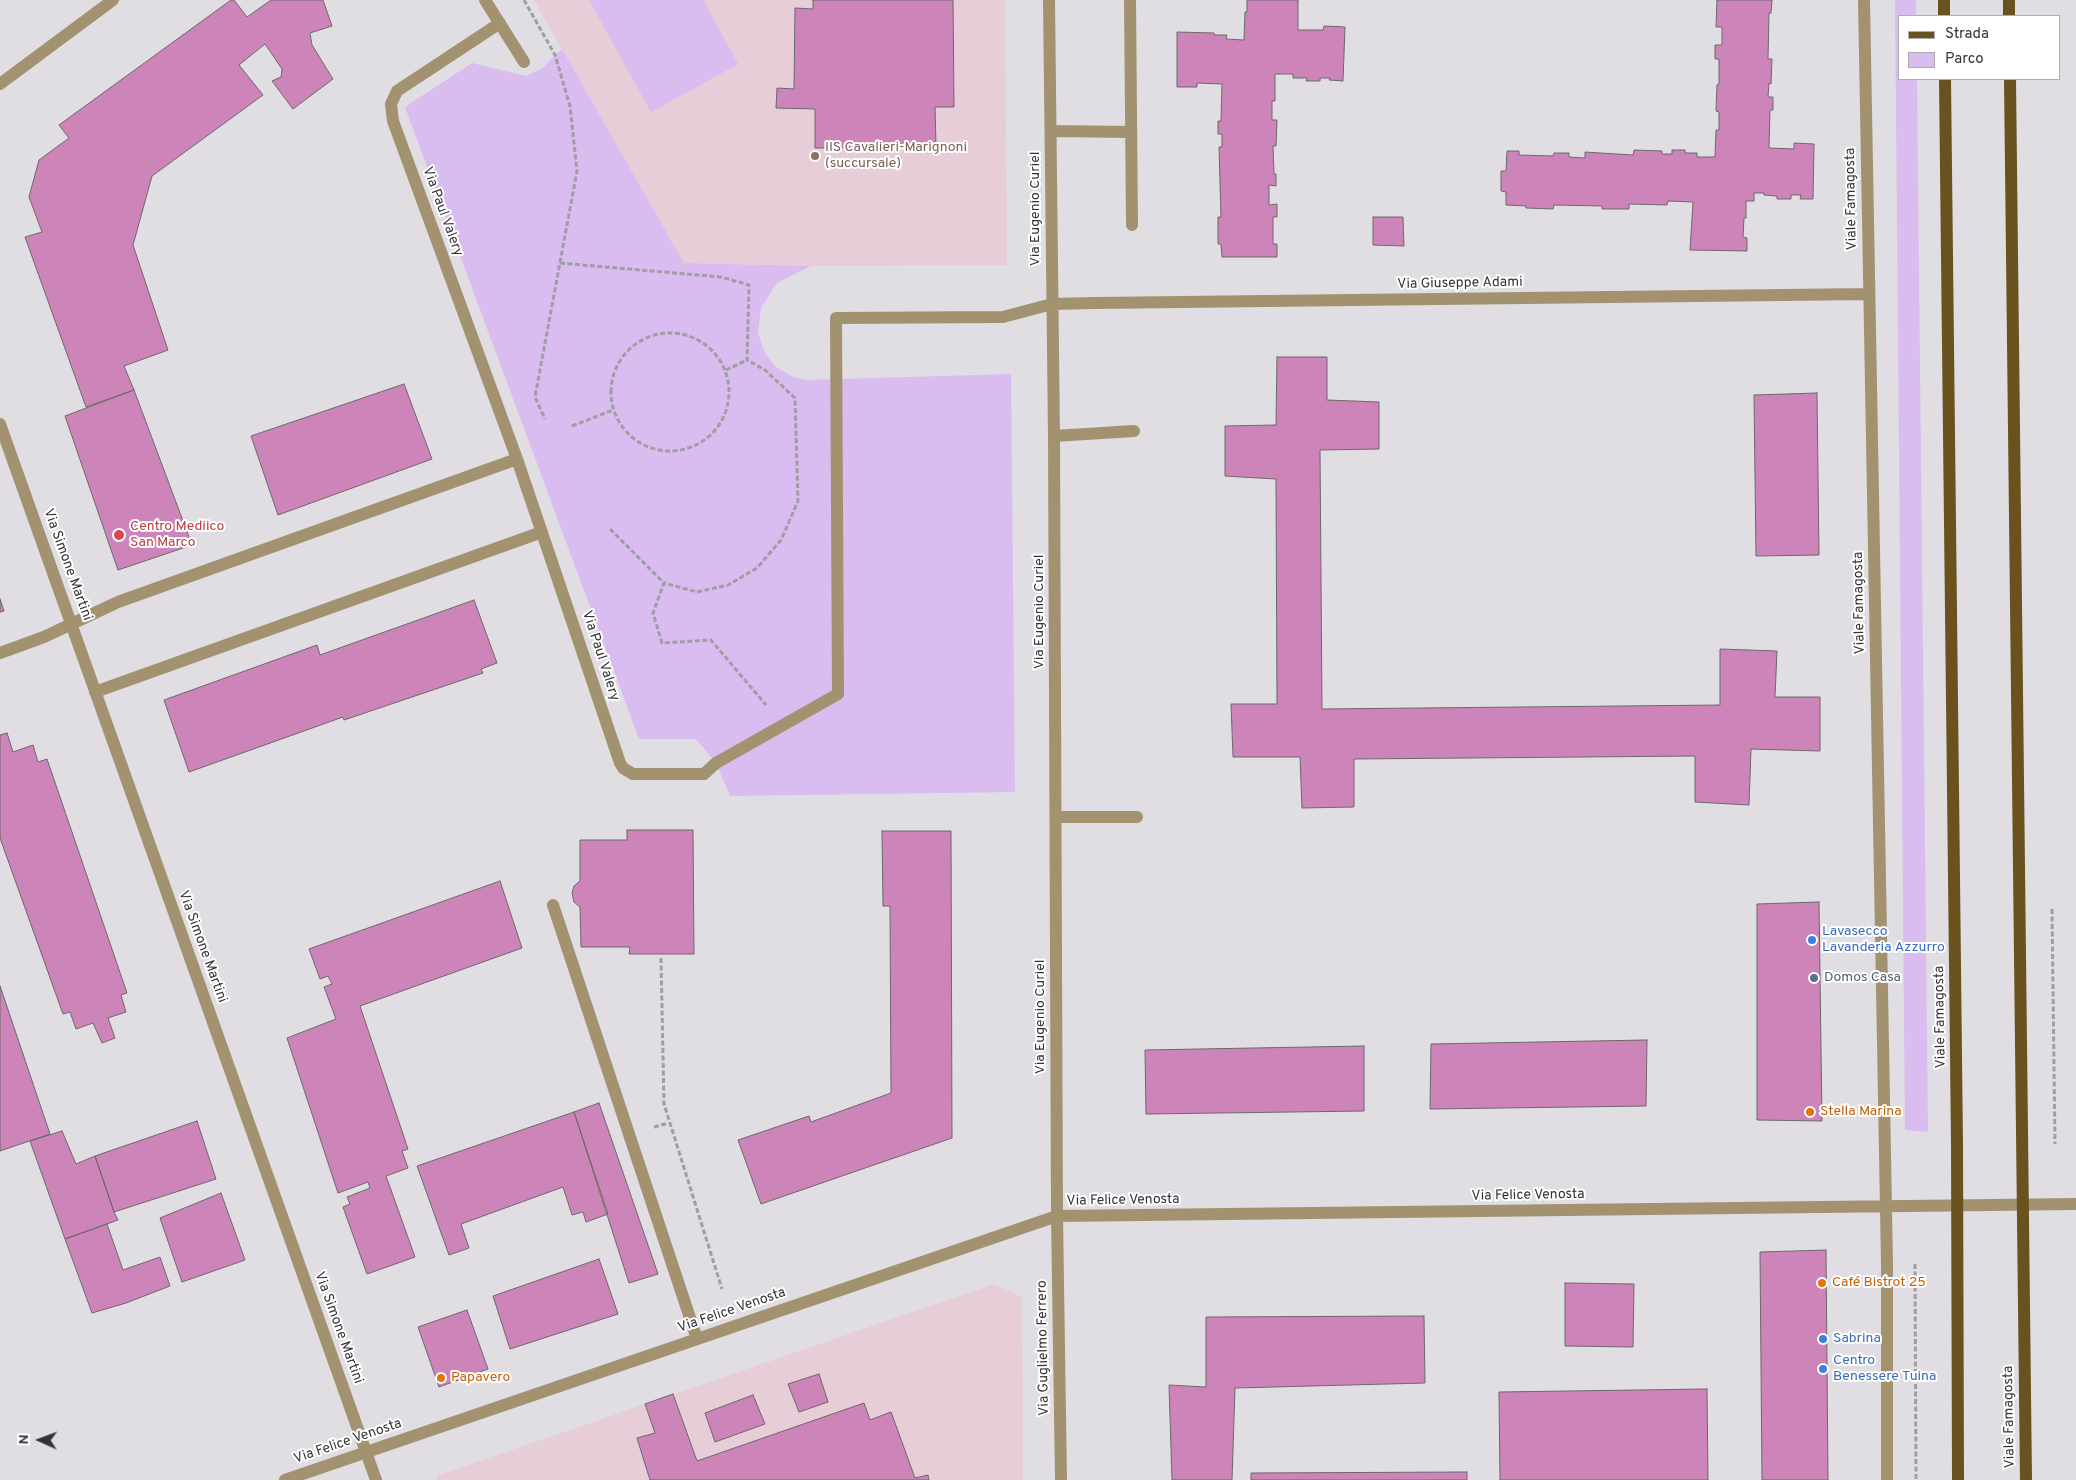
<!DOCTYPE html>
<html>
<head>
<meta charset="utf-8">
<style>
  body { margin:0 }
  #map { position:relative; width:2076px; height:1480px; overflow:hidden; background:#e0dee2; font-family:Overpass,sans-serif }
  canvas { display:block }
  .legend { position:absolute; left:1898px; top:15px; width:162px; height:65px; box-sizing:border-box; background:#fff; border:1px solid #aeaeae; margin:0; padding:6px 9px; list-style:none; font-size:15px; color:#343435 }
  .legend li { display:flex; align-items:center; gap:10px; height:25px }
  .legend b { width:25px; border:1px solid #aeaeae }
  .north { position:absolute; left:15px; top:1415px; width:50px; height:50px; -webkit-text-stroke:4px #fff; paint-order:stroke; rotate:272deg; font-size:14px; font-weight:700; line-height:20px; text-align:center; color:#343435 }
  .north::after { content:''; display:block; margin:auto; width:18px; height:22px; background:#343435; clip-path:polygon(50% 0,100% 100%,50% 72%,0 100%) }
</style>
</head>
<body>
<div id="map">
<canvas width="2076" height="1480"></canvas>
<ul class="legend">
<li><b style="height:6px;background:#69521d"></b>Strada</li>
<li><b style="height:14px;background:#d9bcf0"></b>Parco</li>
</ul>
<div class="north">N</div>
</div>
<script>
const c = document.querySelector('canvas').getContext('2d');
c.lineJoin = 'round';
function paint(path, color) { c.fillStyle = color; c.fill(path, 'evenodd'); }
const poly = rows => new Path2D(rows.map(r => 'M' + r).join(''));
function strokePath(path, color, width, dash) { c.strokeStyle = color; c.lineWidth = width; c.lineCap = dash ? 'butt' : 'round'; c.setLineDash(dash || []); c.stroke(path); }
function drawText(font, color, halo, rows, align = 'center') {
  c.font = font + ' Overpass,sans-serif'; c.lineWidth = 4; c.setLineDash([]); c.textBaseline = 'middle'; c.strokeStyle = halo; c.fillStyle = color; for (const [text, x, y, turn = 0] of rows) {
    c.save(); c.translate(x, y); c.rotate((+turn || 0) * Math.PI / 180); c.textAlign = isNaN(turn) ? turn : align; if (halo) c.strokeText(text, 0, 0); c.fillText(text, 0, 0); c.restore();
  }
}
paint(poly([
  [534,0,1005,0,1007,265,811,266,684,263],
  [994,1284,1022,1297,1023,1480,438,1480,436,1476]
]), '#e6cdd8');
paint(poly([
  [589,0,703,0,738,64,651,112],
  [1895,0,1916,0,1916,16,1900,16,1900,79,1917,79,1928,1132,1905,1130],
  [562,49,684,263,811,266,777,283,761,308,758,333,765,353,776,367,793,377,806,380,1011,374,1015,792,730,796,716,763,696,739,639,739,405,107,472,63,526,76,541,69]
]), '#d9bcf0');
const building = poly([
  [231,0,234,0,247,17,271,0,323,0,332,26,310,33,312,45,333,79,293,109,272,81,281,77,282,69,265,44,239,65,263,95,152,176,133,245,168,350,124,366,134,390,86,407,25,237,42,232,29,197,39,160,69,138,59,125,231,0],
  [813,0,953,0,954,107,935,107,936,147,815,148,815,109,776,108,777,88,794,89,795,8,813,9,813,0],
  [1247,0,1298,0,1298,30,1323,30,1324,26,1345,27,1343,81,1329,80,1330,78,1320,78,1320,81,1306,81,1307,78,1293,78,1293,74,1275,74,1275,101,1272,101,1272,120,1277,120,1276,146,1273,146,1274,174,1276,174,1276,186,1269,185,1269,205,1277,204,1277,217,1273,217,1273,244,1277,244,1277,257,1222,257,1221,244,1218,244,1218,217,1221,217,1219,147,1222,147,1222,134,1218,134,1218,121,1221,121,1222,84,1197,83,1197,87,1177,87,1177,32,1214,33,1214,35,1227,35,1226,39,1244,40,1245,12,1247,12,1247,0],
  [1717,0,1772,0,1771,13,1769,13,1768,59,1772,59,1771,84,1769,83,1768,97,1773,97,1773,110,1770,110,1769,148,1794,149,1794,143,1814,144,1813,199,1800,199,1801,195,1791,195,1791,199,1777,199,1777,196,1764,195,1764,193,1754,193,1754,201,1746,201,1746,218,1744,218,1743,237,1747,238,1747,251,1690,250,1693,202,1668,201,1667,205,1629,204,1629,209,1602,209,1602,206,1554,205,1553,209,1526,208,1526,206,1506,205,1506,192,1501,191,1501,171,1506,171,1507,151,1519,151,1519,155,1553,156,1554,153,1569,153,1569,157,1585,158,1585,152,1633,155,1634,150,1662,151,1662,154,1672,154,1672,150,1685,150,1685,153,1697,153,1697,157,1715,157,1716,130,1719,130,1719,112,1716,111,1717,85,1719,84,1719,59,1715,59,1715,45,1722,45,1722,27,1716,27,1717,0],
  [1373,217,1403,217,1404,246,1373,245,1373,217],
  [1277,357,1327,357,1327,400,1379,402,1379,449,1320,450,1322,709,1720,705,1720,649,1777,651,1775,697,1820,697,1820,751,1751,749,1749,805,1695,802,1695,756,1354,759,1354,807,1302,808,1300,757,1233,757,1231,704,1277,704,1276,479,1225,476,1225,426,1276,425,1277,357],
  [404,384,432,459,278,515,251,436,404,384],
  [134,390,192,545,118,570,65,416,134,390],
  [1817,393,1819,555,1756,556,1754,395,1817,393],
  [0,599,4,611,0,612,0,599],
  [474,600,497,663,481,669,483,673,344,720,343,717,189,772,164,700,317,645,320,655,474,600],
  [7,733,13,752,33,745,38,762,47,759,127,993,121,995,126,1012,108,1018,115,1038,102,1043,93,1023,76,1029,70,1012,63,1014,0,838,0,735,7,733],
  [627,830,693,830,694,954,629,954,630,947,581,947,580,907,574,902,572,893,574,886,580,881,580,840,627,840,627,830],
  [882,831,951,831,952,1138,761,1204,738,1140,809,1116,811,1122,891,1093,890,906,883,906,882,831],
  [500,881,522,948,360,1006,408,1149,402,1151,408,1168,386,1176,415,1257,367,1274,343,1207,350,1204,347,1197,370,1188,368,1182,338,1193,287,1038,336,1019,324,987,332,984,328,976,320,979,309,949,500,881],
  [1819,902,1822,1121,1757,1120,1757,904,1819,902],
  [0,986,50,1134,0,1151,0,986],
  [1647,1040,1646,1106,1430,1109,1431,1044,1647,1040],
  [1364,1046,1364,1111,1146,1114,1145,1050,1364,1046],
  [599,1103,658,1274,629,1283,574,1112,599,1103],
  [574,1112,608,1214,586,1222,583,1212,572,1215,563,1187,461,1224,469,1248,449,1255,417,1166,574,1112],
  [197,1121,216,1179,114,1212,95,1156,197,1121],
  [62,1131,76,1164,95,1156,114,1212,118,1220,65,1239,30,1141,62,1131],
  [221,1193,245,1260,182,1282,160,1218,221,1193],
  [107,1224,123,1270,160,1257,170,1286,126,1303,92,1313,65,1239,107,1224],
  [1826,1250,1828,1480,1762,1480,1760,1252,1826,1250],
  [599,1259,618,1314,510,1349,493,1296,599,1259],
  [1565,1283,1634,1284,1633,1347,1565,1346,1565,1283],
  [467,1310,488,1369,439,1387,418,1327,467,1310],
  [1424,1316,1425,1383,1235,1388,1232,1480,1172,1480,1169,1385,1206,1387,1206,1317,1424,1316],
  [819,1374,828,1402,799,1412,788,1384,819,1374],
  [1707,1389,1708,1480,1500,1480,1499,1392,1707,1389],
  [673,1394,697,1461,864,1403,870,1420,891,1412,915,1478,928,1475,929,1480,650,1480,637,1438,655,1433,645,1404,673,1394],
  [753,1395,765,1424,715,1442,705,1413,753,1395],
  [1467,1472,1467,1480,1251,1480,1251,1473,1467,1472]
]);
paint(building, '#cd84b9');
strokePath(building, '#6c686b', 1);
strokePath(poly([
  [524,0,555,55,570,106,577,171,535,397,545,419],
  [560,263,721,277,749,285,747,360,765,370,795,398,798,501,781,540,757,568,728,585,697,592,664,583],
  '611 392a59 59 0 1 1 118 0a59 59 0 1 1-118 0Z',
  [726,370,747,360],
  [572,426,613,410],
  [610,529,664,583,653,613,662,643,711,640,766,705],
  [2052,909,2055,1144],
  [661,958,664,1104,722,1289],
  [654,1127,669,1123],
  [1915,1264,1916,1480]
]), '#9f9ea1', 3, [5, 2.5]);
strokePath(poly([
  [485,0,524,62],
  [1049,0,1054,436,1057,1216,1061,1480],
  [1130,0,1132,225],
  [1864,0,1887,1263,1887,1480],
  [500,23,397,91,391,104,393,121,517,459,620,763,623,768,633,774,704,774,716,763,838,694,836,318,1003,317,1052,304,1095,303,1869,294],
  [0,84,113,0],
  [1051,131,1131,132],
  [0,424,376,1480],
  [1054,436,1134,431],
  [0,653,44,637,118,602,517,459],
  [95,692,542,532],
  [1056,817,1137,817],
  [553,905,697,1339],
  [285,1480,1057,1216,2076,1204]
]), '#a29270', 12);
strokePath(poly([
  [1944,0,1944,16],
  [2009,0,2009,16],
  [1945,79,1957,1144,1958,1480],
  [2010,79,2026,1480]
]), '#69521d', 12);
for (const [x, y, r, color] of [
  [815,156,5,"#8d6e63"],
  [119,535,6,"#e0444e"],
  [1812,940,5,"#3f7fe0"],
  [1814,978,5,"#5c6f8a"],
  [1810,1112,5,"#e8710a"],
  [1822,1283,5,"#e8710a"],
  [1823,1339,5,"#3f7fe0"],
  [1823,1369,5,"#3f7fe0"],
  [441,1378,5,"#e8710a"]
]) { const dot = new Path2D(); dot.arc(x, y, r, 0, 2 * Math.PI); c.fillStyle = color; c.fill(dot); strokePath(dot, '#fff', 2); }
drawText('14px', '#785e54', '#fff', [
  ["IIS Cavalieri-Marignoni",825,148],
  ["(succursale)",825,164]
], 'left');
drawText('14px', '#343435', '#fff', [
  ["Viale Famagosta",1852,199,-91],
  ["Via Eugenio Curiel",1036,209,-90],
  ["Via Paul Valery",442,212,70],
  ["Via Giuseppe Adami",1460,284,-1],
  ["Via Simone Martini",67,565,70],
  ["Viale Famagosta",1860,603,-91],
  ["Via Eugenio Curiel",1040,612,-90],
  ["Via Paul Valery",600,656,72],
  ["Via Simone Martini",202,947,70],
  ["Via Eugenio Curiel",1041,1017,-90],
  ["Viale Famagosta",1941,1017,-91],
  ["Via Felice Venosta",1528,1196,-1],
  ["Via Felice Venosta",1123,1201,-1],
  ["Via Felice Venosta",732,1311,-19],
  ["Via Simone Martini",338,1328,70],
  ["Via Guglielmo Ferrero",1044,1348,-91],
  ["Viale Famagosta",2010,1417,-91],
  ["Via Felice Venosta",348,1442,-19]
]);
drawText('14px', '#be3a42', '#fff', [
  ["Centro Mediico",130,527],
  ["San Marco",130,543]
], 'left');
drawText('14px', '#366cbe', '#fff', [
  ["Lavasecco",1822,932],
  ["Lavanderia Azzurro",1822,948],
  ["Sabrina",1833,1339],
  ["Centro",1833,1361],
  ["Benessere Tuina",1833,1377]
], 'left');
drawText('14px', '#4e5e75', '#fff', [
  ["Domos Casa",1824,978]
], 'left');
drawText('14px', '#c56008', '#fff', [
  ["Stella Marina",1820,1112],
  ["Café Bistrot 25",1832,1283],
  ["Papavero",451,1378]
], 'left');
</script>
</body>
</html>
